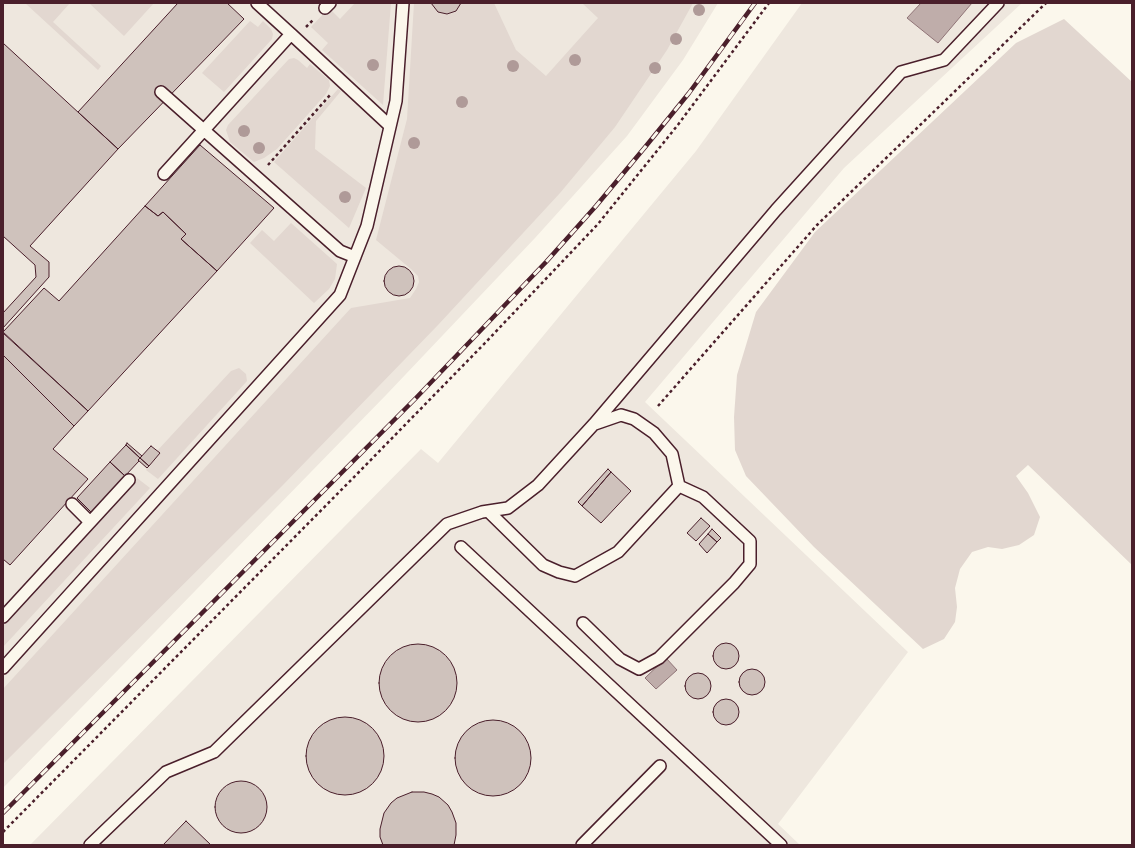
<!DOCTYPE html>
<html>
<head>
<meta charset="utf-8">
<style>
  body { margin:0 }
  #map { position:relative; width:1135px; height:848px; overflow:hidden; background:#fbf7ec; font-family:Kalam,sans-serif }
  canvas { display:block }
  .frame { position:absolute; inset:0; border:4px solid #4a1f2b; pointer-events:none }
</style>
</head>
<body>
<div id="map">
<canvas width="1135" height="848"></canvas>
<div class="frame"></div>
</div>
<script>
const c = document.querySelector('canvas').getContext('2d');
c.lineJoin = 'round';
function paint(path, color) { c.fillStyle = color; c.fill(path, 'evenodd'); }
const poly = rows => new Path2D(rows.map(r => 'M' + r).join(''));
function strokePath(path, color, width, dash) { c.strokeStyle = color; c.lineWidth = width; c.lineCap = dash ? 'butt' : 'round'; c.setLineDash(dash || []); c.stroke(path); }
paint(poly([
  [3,3,718,3,683,60,627,136,535,238,387,394,3,788],
  [802,3,1022,3,844,168,645,402,908,652,778,824,800,845,30,845,421,449,438,463,696,151]
]), '#eee7de');
paint(poly([
  [25,3,70,3,53,22,101,66,98,70],
  [89,3,154,3,124,36],
  [355,3,391,3,383,105,322,50,328,43,311,27,329,8,340,19],
  [414,3,494,3,516,50,546,76,598,18,582,3,693,3,667,50,615,127,560,193,438,325,281,487,3,764,3,689,351,308,410,298,416,289,419,282,418,276,411,269,376,240,407,119],
  [1064,19,1132,82,1132,565,1028,465,1016,476,1028,493,1040,517,1034,535,1019,545,1002,549,988,547,972,552,960,569,955,588,957,607,955,622,944,639,923,649,814,547,746,476,735,450,734,417,737,375,756,312,815,232,1016,43],
  [250,21,258,27,263,21,271,29,273,34,272,39,224,92,202,73],
  [294,58,298,60,307,68,310,64,329,80,330,86,326,94,277,149,264,158,254,162,230,142,226,130,228,125,289,59],
  [338,89,341,91,316,121,315,149,366,188,349,228,274,162],
  [291,223,337,264,335,279,329,289,314,303,250,243,262,230,274,241],
  [239,368,246,374,247,381,158,479,146,470,160,453,157,451,231,371],
  [137,478,150,488,3,647,3,624]
]), '#e2d7d0');
const water = poly([
  [921,3,972,3,938,43,907,18,921,3],
  [666,658,677,670,656,689,645,678,666,658]
]);
paint(water, '#bfadaa');
strokePath(water, '#907477', 1);
const building = poly([
  [178,3,227,3,244,19,118,149,78,112,178,3],
  [431,3,461,3,456,11,447,14,438,12,431,3],
  [3,43,118,149,30,246,49,262,49,277,3,328,3,313,36,277,35,265,3,236,3,43],
  [200,145,274,208,217,271,181,239,186,234,163,212,158,216,145,206,200,145],
  [145,206,158,216,163,212,186,234,181,239,217,271,88,411,3,332,44,288,59,301,145,206],
  '384 281a15 15 0 1 1 30 0a15 15 0 1 1-30 0Z',
  [3,333,88,411,74,426,3,355,3,333],
  [3,355,74,426,53,449,88,479,10,565,3,559,3,355],
  [127,443,142,456,140,458,126,445,127,443],
  [126,445,140,458,138,460,139,461,125,476,110,462,126,445],
  [151,446,160,453,149,466,140,458,151,446],
  [140,458,149,466,147,468,138,460,140,458],
  [110,462,125,476,92,513,77,498,110,462],
  [608,469,611,472,582,506,578,502,608,469],
  [611,472,631,491,601,523,582,506,611,472],
  [701,518,710,526,696,541,687,533,701,518],
  [712,529,721,538,717,542,708,534,712,529],
  [708,534,717,542,707,553,699,544,708,534],
  '713 656a13 13 0 1 1 26 0a13 13 0 1 1-26 0Z',
  '379 683a39 39 0 1 1 78 0a39 39 0 1 1-78 0Z',
  '739 682a13 13 0 1 1 26 0a13 13 0 1 1-26 0Z',
  '685 686a13 13 0 1 1 26 0a13 13 0 1 1-26 0Z',
  '713 712a13 13 0 1 1 26 0a13 13 0 1 1-26 0Z',
  '306 756a39 39 0 1 1 78 0a39 39 0 1 1-78 0Z',
  '455 758a38 38 0 1 1 76 0a38 38 0 1 1-76 0Z',
  '215 807a26 26 0 1 1 52 0a26 26 0 1 1-52 0Z',
  [412,792,424,792,432,794,439,797,448,805,452,812,456,823,456,835,454,845,383,845,380,837,380,829,384,813,391,803,397,798,412,792],
  [186,821,211,845,163,845,186,821]
]);
paint(building, '#cfc2bc');
strokePath(building, '#4a1f2b', 1);
const service = poly([
  [257,3,291,34],
  [325,8,330,3],
  [161,92,340,251,355,257],
  [164,174,291,34,390,126],
  [595,424,621,415,634,419,654,433,672,454,679,486],
  [72,504,90,522],
  [488,511,543,565,559,572,575,576,618,552,679,486],
  [461,547,781,845],
  [3,617,129,480],
  [583,623,620,659,639,669,659,658,734,583,750,564,750,541,703,497,679,486],
  [3,668,340,295,367,226,396,101,403,3],
  [90,845,166,772,214,752,447,524,482,512,508,508,538,485,594,424,776,210,901,72,944,60,998,3],
  [582,845,660,766]
]);
strokePath(service, '#4a1f2b', 14);
strokePath(poly([
  [306,27,314,19],
  [268,165,331,94],
  [658,406,817,225,1046,3],
  [3,832,359,472,485,343,598,224,677,126,769,3]
]), '#4a1f2b', 2.5, [3, 3]);
strokePath(service, '#fbf7ec', 11);
const rail = poly([
  [3,813,416,398,546,262,596,206,646,146,689,93,755,3]
]);
strokePath(rail, '#4a1f2b', 4.5);
strokePath(rail, '#fbf7ec', 3, [9]);
c.fillStyle = '#af9a98';
for (const [x, y] of [
  [699,10],
  [676,39],
  [575,60],
  [373,65],
  [513,66],
  [655,68],
  [462,102],
  [244,131],
  [414,143],
  [259,148],
  [345,197]
]) { c.beginPath(); c.arc(x, y, 6, 0, 2 * Math.PI); c.fill(); }
</script>
</body>
</html>
